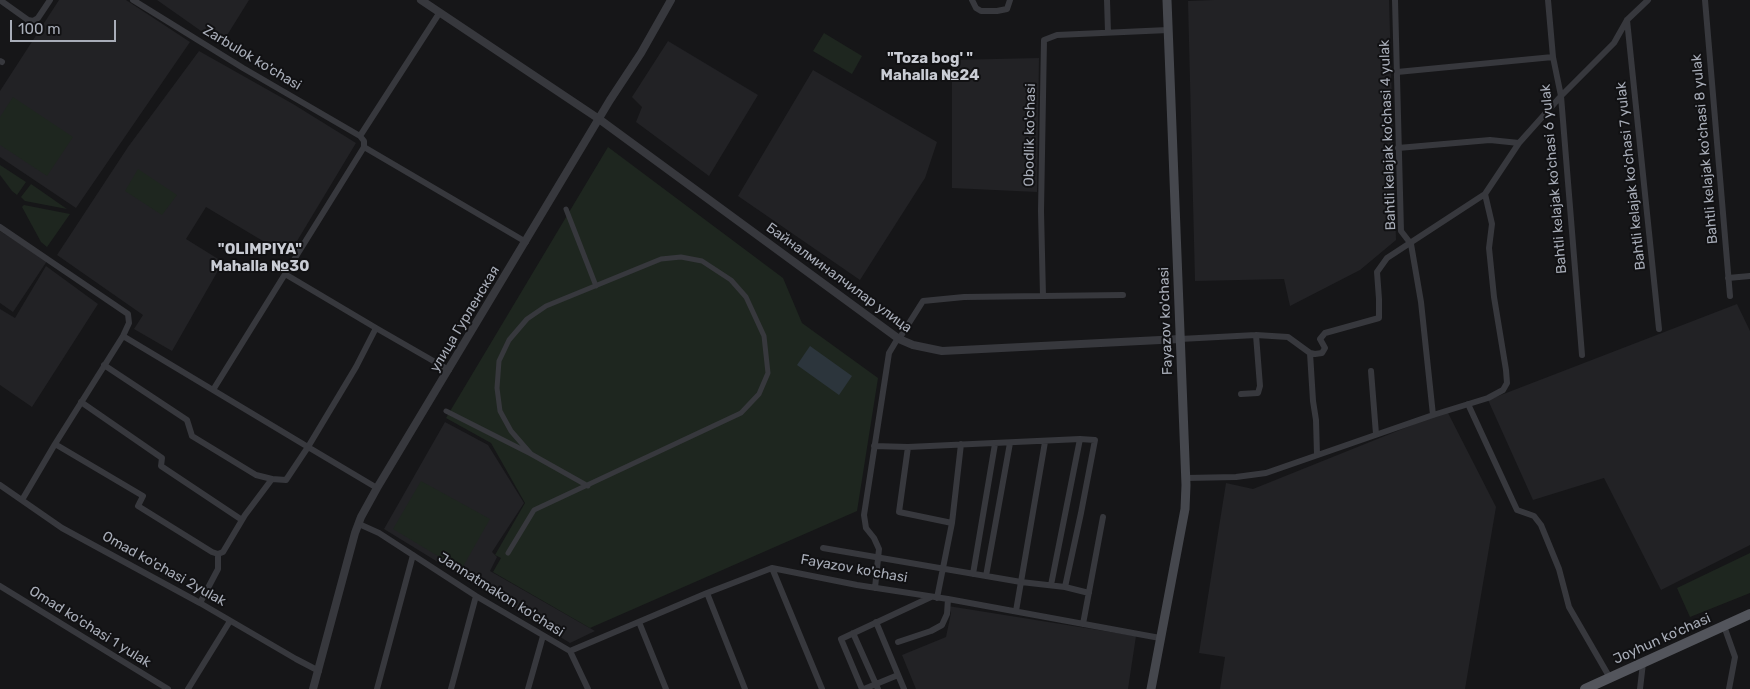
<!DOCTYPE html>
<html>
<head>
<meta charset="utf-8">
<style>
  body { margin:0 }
  #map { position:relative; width:1750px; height:689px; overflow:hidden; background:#161618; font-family:Rubik,sans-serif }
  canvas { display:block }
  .scale { position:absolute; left:10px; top:20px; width:106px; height:22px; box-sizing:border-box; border:2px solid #a8adb8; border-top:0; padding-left:6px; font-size:15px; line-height:18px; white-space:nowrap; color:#a8adb8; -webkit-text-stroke:4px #111113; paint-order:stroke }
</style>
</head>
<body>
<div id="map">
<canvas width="1750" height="689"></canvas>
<div class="scale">100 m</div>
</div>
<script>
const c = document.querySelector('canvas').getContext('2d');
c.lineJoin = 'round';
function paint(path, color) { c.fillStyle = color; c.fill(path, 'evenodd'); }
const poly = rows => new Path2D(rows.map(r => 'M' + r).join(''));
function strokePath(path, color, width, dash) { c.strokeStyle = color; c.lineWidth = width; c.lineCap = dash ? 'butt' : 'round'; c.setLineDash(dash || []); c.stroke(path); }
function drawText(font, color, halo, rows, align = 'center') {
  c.font = font + ' Rubik,sans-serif'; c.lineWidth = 4; c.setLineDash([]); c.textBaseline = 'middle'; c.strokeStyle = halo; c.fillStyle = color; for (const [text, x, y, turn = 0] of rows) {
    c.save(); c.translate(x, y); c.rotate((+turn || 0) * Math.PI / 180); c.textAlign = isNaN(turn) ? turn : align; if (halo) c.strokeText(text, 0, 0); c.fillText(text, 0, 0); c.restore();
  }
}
paint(poly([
  [59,0,126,0,190,42,76,208,0,157,0,91],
  [157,0,249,0,221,45],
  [1214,0,1389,0,1396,240,1360,270,1290,306,1284,279,1195,281,1188,1],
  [668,41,758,95,709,176,636,122,642,107,632,97],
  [199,51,293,104,356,143,288,256,206,207,186,239,223,262,172,351,134,329,143,315,57,255,128,147],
  [1039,58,1037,192,952,188,952,60],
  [813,70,937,142,925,178,860,280,738,196],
  [0,231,47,261,13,312,0,303],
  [46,266,98,304,32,407,0,385,0,309,15,318],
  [1737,304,1750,331,1750,545,1661,590,1604,478,1533,500,1488,400],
  [1447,411,1496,507,1465,689,1220,689,1225,657,1199,653,1226,483,1253,489],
  [445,422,488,445,524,503,492,552,497,557,490,571,595,631,570,643,384,529],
  [948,606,1136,636,1128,689,916,689,902,655,946,637,951,613]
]), '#222225');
paint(poly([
  [824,33,862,56,852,74,813,51],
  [13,97,73,137,47,176,0,145,0,117],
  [608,147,783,278,802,323,878,378,857,511,590,628,493,572,501,558,495,555,525,503,491,443,446,418],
  [0,165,26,182,17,195,12,191,0,175],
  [138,169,177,195,162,215,125,191],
  [31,184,67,209,25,201,21,197],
  [24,205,70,214,47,247,41,242,22,207],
  [421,481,490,519,461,570,393,529],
  [1750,553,1750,593,1690,617,1677,588]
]), '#1e261f');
paint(poly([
  [810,346,852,376,839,395,797,365]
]), '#2c353c');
strokePath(poly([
  [566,209,596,286],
  [446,411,531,454,588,486],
  [508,553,534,510,741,413,759,394,768,373,764,336,746,297,731,280,702,261,681,257,661,259,546,306,527,319,509,340,499,361,497,388,500,411,511,431,531,454]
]), '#37383d', 5);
strokePath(poly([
  [0,0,28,20,33,21,38,18,50,0],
  [133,0,243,68,360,136,364,141,364,147,213,390],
  [972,0,976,8,981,11,997,11,1007,9,1010,0],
  [1107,0,1108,32],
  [1395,0,1401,231,1411,244,1421,302,1433,415],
  [1548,0,1553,57,1561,96,1582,355],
  [1705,0,1730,296],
  [1627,20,1659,329],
  [0,61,2,62],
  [1397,72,1553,57],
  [360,136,440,12],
  [364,147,526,242],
  [1398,148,1490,140,1519,143],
  [0,227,128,314,129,323,123,336,55,444,22,500],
  [1728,278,1750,276],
  [1043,296,1041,211,1044,40,1057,35,1168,30],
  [376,328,449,370],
  [123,336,308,447,356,367,376,328,285,274],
  [899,339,923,301,964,297,1123,295],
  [1180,339,1256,335,1288,337,1310,353,1315,354,1322,353,1325,348,1320,339,1325,333,1379,318,1379,299,1377,272,1387,258,1485,194,1519,143,1561,96,1614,43,1627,20,1648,0],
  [1310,353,1313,401,1316,420,1317,455],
  [104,365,187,420,192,436,256,475,272,479],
  [1371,371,1376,434],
  [1241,394,1258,393,1260,386,1256,335],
  [81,402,162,458,161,466,242,520],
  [1468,404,1517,510,1534,516,1541,525,1559,569,1569,607,1610,678],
  [55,444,143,496,138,506,212,552,218,554,223,552,245,515,272,479,286,480,308,447,377,488],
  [874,446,908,447],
  [1186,478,1236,477,1266,473,1433,415,1488,398,1503,390,1507,383,1506,370,1494,297,1489,248,1492,224,1485,194],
  [0,485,62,528,200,603,296,659,319,671],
  [952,523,899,512,908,447,1080,439],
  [359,524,379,533,476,596,570,651,707,593,772,568],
  [823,548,1021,582,1065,587,1081,513,1095,440,1080,439,1051,585],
  [772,568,857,585,948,599,1160,638],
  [772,568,822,689],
  [973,574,995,444],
  [986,576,1010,443],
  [0,586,168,689],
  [1065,587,1089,593],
  [875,588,879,549,874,538,866,528,864,515,889,353,898,338],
  [707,593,745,689],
  [937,598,952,523,961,444],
  [200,603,218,569,218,554],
  [1016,611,1045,442],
  [639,622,666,689],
  [876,622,904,689],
  [1083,624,1103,517],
  [1724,626,1735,657,1729,689],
  [853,633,878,689],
  [898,642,931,631,942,625,947,614,948,599],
  [570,651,588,689],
  [188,689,230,621],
  [377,689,413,555],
  [451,689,476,596],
  [528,689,543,636],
  [862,689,841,639,931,597],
  [864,689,898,675],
  [1640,689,1643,663]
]), '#37383d', 6);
strokePath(poly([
  [421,0,599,119,899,339,913,345,942,351,1180,339],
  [313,689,355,533,361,517,377,488,610,100,641,53,671,0]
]), '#37383d', 8);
strokePath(poly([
  [1151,689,1185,509,1186,485,1167,0]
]), '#45474d', 9);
strokePath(poly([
  [1585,689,1750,614]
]), '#53555c', 10);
drawText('14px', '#a8adb8', '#111113', [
  ["Zarbulok ko'chasi",252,58,31],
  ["Obodlik ko'chasi",1030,135,-89],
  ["Bahtli kelajak ko'chasi 4 yulak",1388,135,-92],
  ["Bahtli kelajak ko'chasi 8 yulak",1705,149,-95],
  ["Bahtli kelajak ko'chasi 7 yulak",1631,176,-96],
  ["Bahtli kelajak ko'chasi 6 yulak",1554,179,-95],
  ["Байналминалчилар улица",839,278,36],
  ["улица Гурленская",465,319,-59],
  ["Fayazov ko'chasi",1166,321,-92],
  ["Omad ko'chasi 2yulak",164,569,29],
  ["Fayazov ko'chasi",854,569,10],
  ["Jannatmakon ko'chasi",501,595,32],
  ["Omad ko'chasi 1 yulak",90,627,32],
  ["Joyhun ko'chasi",1662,639,-24]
]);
drawText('bold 15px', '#c9ccd4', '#111113', [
  ["\"Toza bog' \"",930,59],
  ["Mahalla №24",930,76],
  ["\"OLIMPIYA\"",260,250],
  ["Mahalla №30",260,267]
]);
</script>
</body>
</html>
